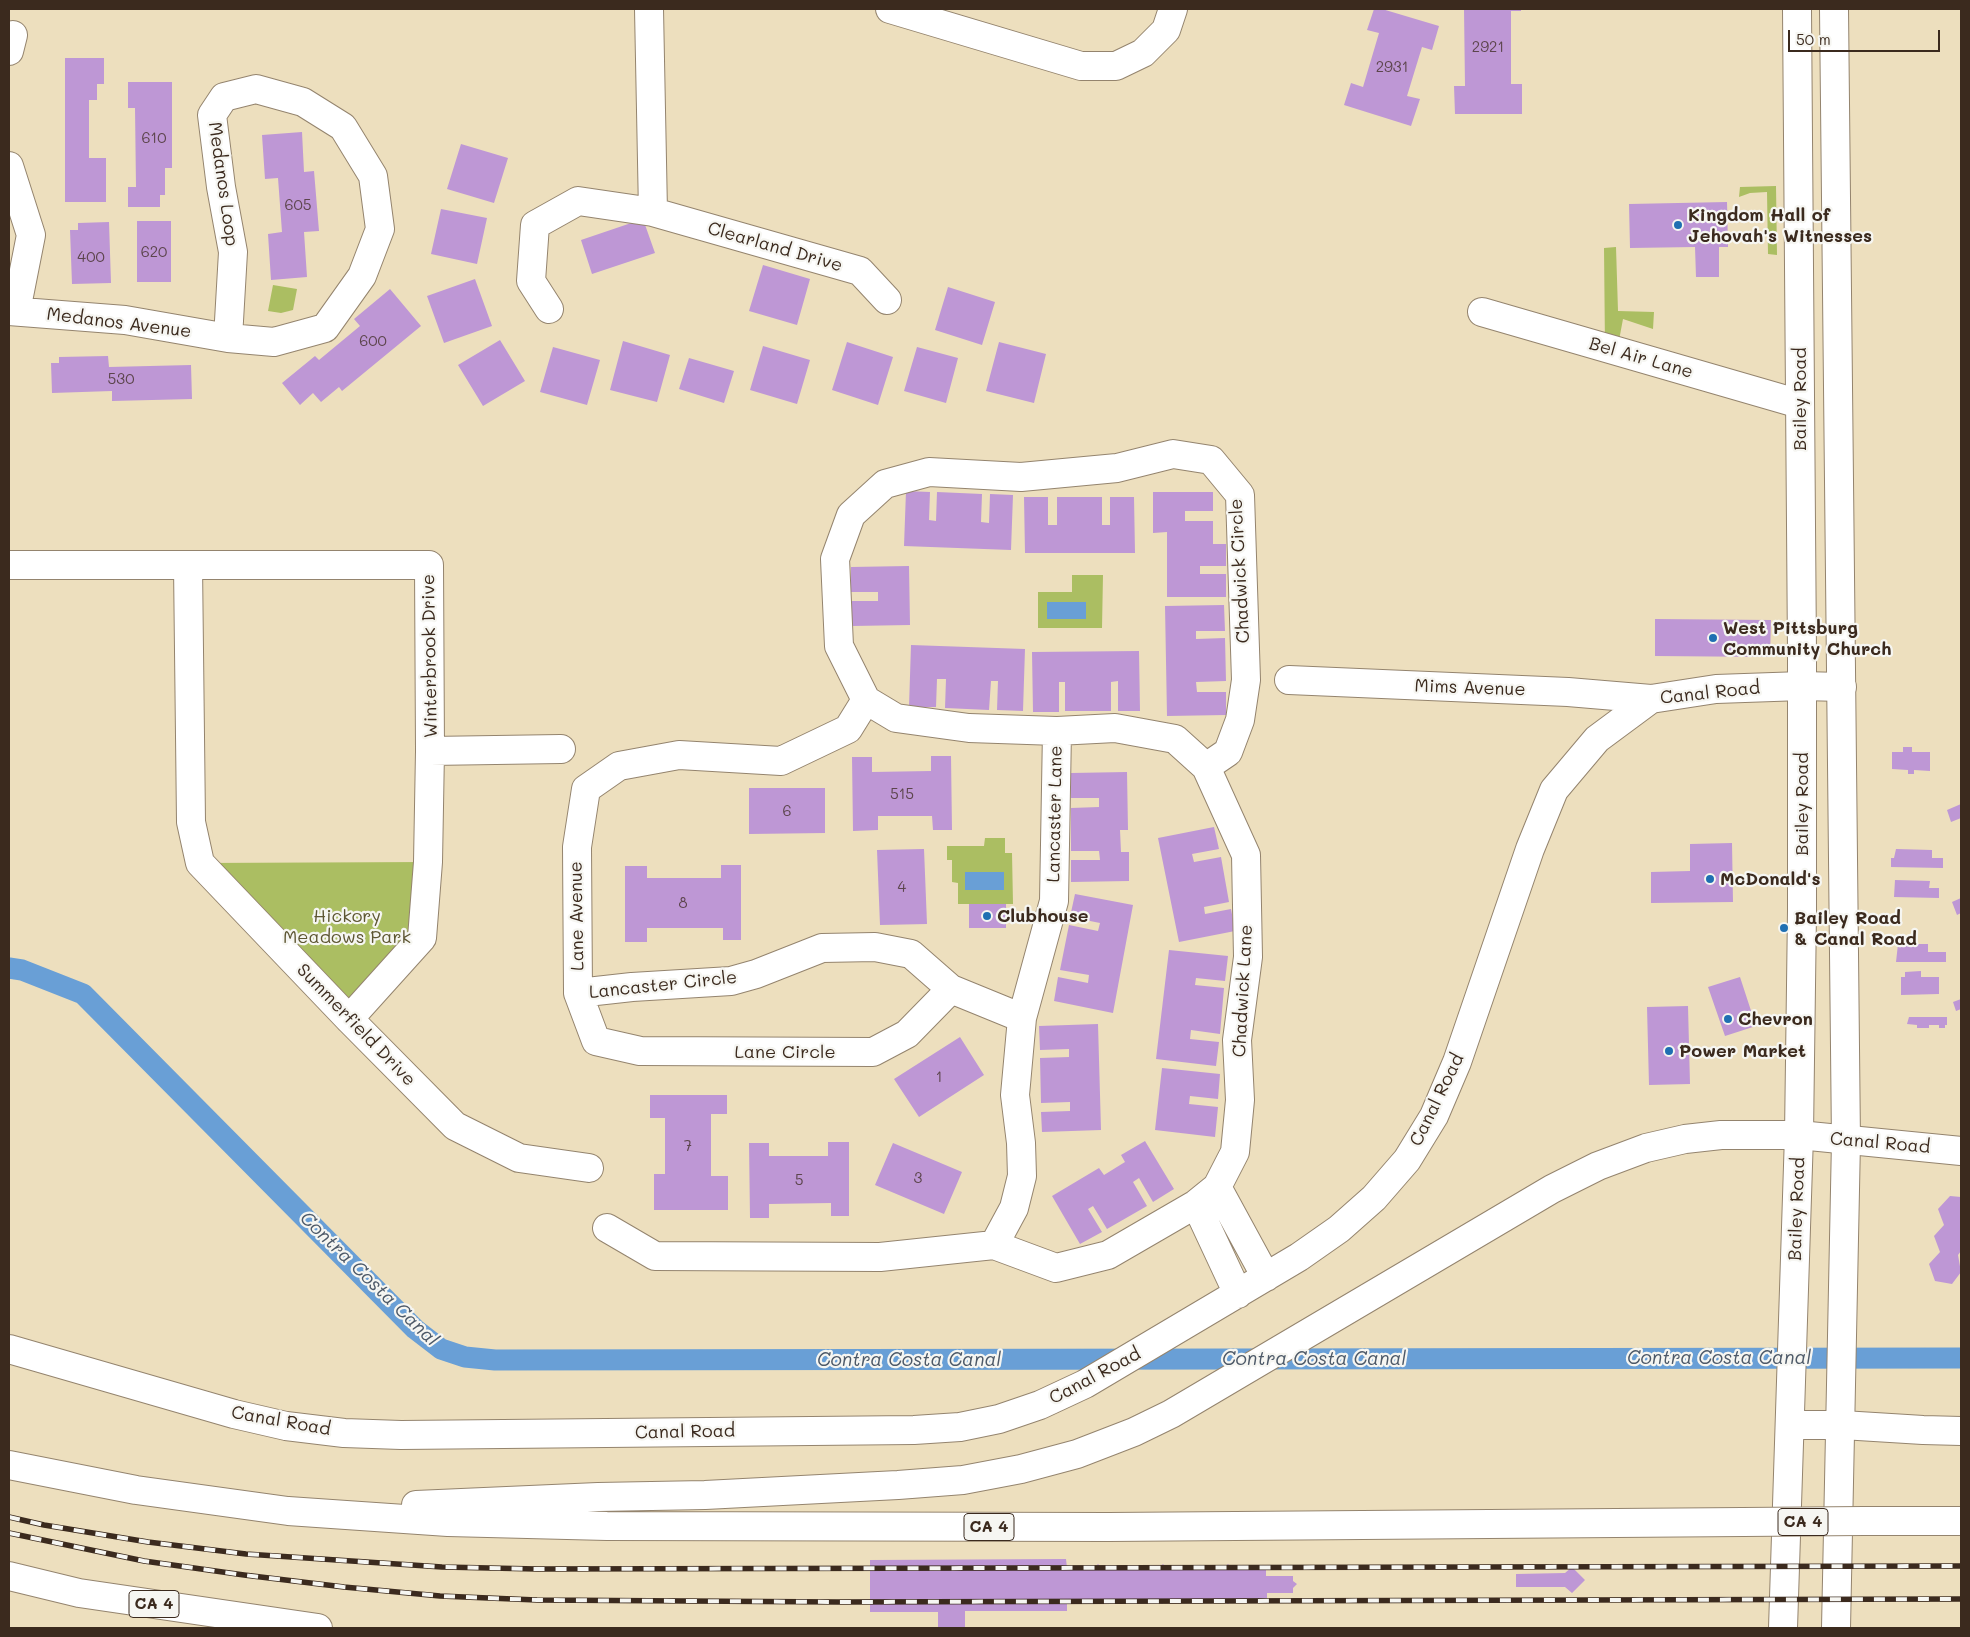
<!DOCTYPE html>
<html>
<head>
<meta charset="utf-8">
<style>
  body { margin:0 }
  #map { position:relative; width:1970px; height:1637px; overflow:hidden; background:#eddfbe; font-family:Mali,sans-serif }
  canvas { display:block }
  .frame { position:absolute; inset:0; border:10px solid #3b2a1e; pointer-events:none }
  .scale { position:absolute; left:1788px; top:30px; width:152px; height:22px; box-sizing:border-box; border:2px solid #3b2a1e; border-top:0; padding-left:6px; font-size:15px; line-height:18px; white-space:nowrap; color:#3b2a1e; -webkit-text-stroke:4px #f6f6f2; paint-order:stroke }
</style>
</head>
<body>
<div id="map">
<canvas width="1970" height="1637"></canvas>
<div class="frame"></div>
<div class="scale">50 m</div>
</div>
<script>
const c = document.querySelector('canvas').getContext('2d');
c.lineJoin = 'round';
function paint(path, color) { c.fillStyle = color; c.fill(path, 'evenodd'); }
const poly = rows => new Path2D(rows.map(r => 'M' + r).join(''));
function strokePath(path, color, width, dash) { c.strokeStyle = color; c.lineWidth = width; c.lineCap = dash ? 'butt' : 'round'; c.setLineDash(dash || []); c.stroke(path); }
function drawText(font, color, halo, rows, align = 'center') {
  c.font = font + ' Mali,sans-serif'; c.lineWidth = 4.5; c.setLineDash([]); c.textBaseline = 'middle'; c.strokeStyle = halo; c.fillStyle = color; for (const [text, x, y, turn = 0] of rows) {
    c.save(); c.translate(x, y); c.rotate((+turn || 0) * Math.PI / 180); c.textAlign = isNaN(turn) ? turn : align; if (halo) c.strokeText(text, 0, 0); c.fillText(text, 0, 0); c.restore();
  }
}
paint(poly([
  [1776,186,1777,255,1768,254,1767,192,1750,193,1739,197,1740,187],
  [1616,247,1618,311,1654,312,1653,329,1623,319,1617,351,1605,348,1604,248],
  [273,285,297,289,293,310,281,313,268,311],
  [1072,575,1103,575,1102,628,1038,628,1038,592,1072,592],
  [985,838,1005,838,1005,853,1012,853,1013,904,958,904,958,883,952,882,952,860,947,860,947,846,984,846],
  [428,862,422,938,349,1019,200,863]
]), '#abbe62');
paint(poly([
  [1047,602,1086,602,1086,619,1047,619],
  [965,872,1004,872,1004,890,965,890]
]), '#699fd6');
strokePath(poly([
  [9,968,22,970,83,994,415,1329,441,1349,465,1357,495,1360,1961,1358]
]), '#699fd6', 21);
paint(poly([
  [1374,9,1382,9,1439,26,1432,50,1422,47,1407,96,1420,99,1411,126,1344,105,1351,83,1363,87,1379,33,1367,30],
  [1464,9,1521,9,1521,11,1511,11,1511,84,1522,84,1522,114,1455,114,1454,86,1465,86],
  [65,58,104,58,104,84,97,84,97,100,89,100,89,158,106,158,106,202,65,202],
  [128,82,172,82,172,168,165,168,165,195,160,195,160,207,128,207,128,187,136,187,135,108,128,108],
  [302,132,304,172,314,171,319,231,304,232,307,277,271,280,268,234,282,232,278,178,265,179,262,135],
  [461,144,508,158,494,203,447,189],
  [1727,202,1728,247,1719,247,1719,277,1696,277,1695,247,1630,248,1629,204],
  [441,209,487,218,477,264,431,254],
  [643,219,655,253,592,274,581,240],
  [137,221,171,221,171,282,137,282],
  [109,222,111,283,72,284,70,230,78,230,78,223],
  [763,265,810,279,797,325,749,311],
  [475,279,492,326,444,343,427,296],
  [948,287,995,302,982,345,935,330],
  [390,289,421,326,342,391,339,387,321,402,313,393,300,405,282,383,315,356,319,360,360,326,354,319],
  [500,340,525,381,483,406,458,365],
  [623,341,670,355,657,402,610,390],
  [847,342,893,357,878,405,832,390],
  [999,342,1046,354,1034,403,986,391],
  [763,346,810,360,797,404,750,390],
  [553,347,600,360,587,405,540,392],
  [917,347,958,358,946,403,904,391],
  [108,356,109,367,191,365,192,399,112,401,112,391,52,393,51,363,59,363,59,357],
  [689,358,734,371,724,403,679,389],
  [906,491,930,492,929,520,936,521,937,492,982,494,981,522,989,523,990,494,1013,495,1011,550,904,546],
  [1153,492,1213,492,1213,511,1185,511,1185,521,1213,521,1213,544,1226,544,1226,566,1200,566,1200,574,1226,574,1226,597,1167,597,1167,532,1153,533],
  [1024,497,1048,497,1048,525,1057,525,1057,497,1102,497,1102,525,1110,525,1110,497,1134,497,1135,553,1025,553],
  [909,566,910,625,852,626,852,601,878,601,878,592,851,592,851,567],
  [1224,605,1225,631,1196,631,1196,639,1225,638,1226,681,1196,682,1197,692,1226,692,1226,715,1167,716,1165,606],
  [1655,619,1771,620,1770,657,1655,656],
  [911,645,1025,649,1023,711,997,710,998,681,991,681,989,710,945,708,946,679,937,679,936,707,909,707],
  [1139,651,1140,711,1118,711,1118,681,1111,682,1111,711,1065,711,1065,682,1059,682,1059,712,1033,712,1032,652],
  [1903,747,1912,747,1912,752,1930,752,1930,771,1914,770,1914,774,1908,774,1908,770,1892,769,1892,752,1903,752],
  [931,756,951,756,952,830,933,830,932,816,878,816,878,830,853,831,852,757,872,757,872,772,931,771],
  [1127,772,1128,830,1120,830,1121,852,1129,852,1129,881,1071,882,1071,860,1100,860,1099,851,1071,851,1071,808,1099,807,1099,798,1071,798,1071,773],
  [749,788,825,788,825,833,749,834],
  [1961,804,1961,818,1951,822,1947,810],
  [1214,827,1219,849,1192,854,1194,862,1221,857,1229,902,1204,907,1205,914,1231,909,1235,931,1179,942,1158,838],
  [1732,843,1733,902,1651,903,1651,872,1690,871,1690,844],
  [924,849,927,924,880,925,877,850],
  [1896,849,1932,850,1932,858,1943,858,1943,868,1891,867,1891,858,1894,858],
  [721,865,741,865,741,940,723,940,723,928,647,928,647,942,625,942,625,866,647,866,647,878,721,878],
  [1895,880,1930,881,1929,888,1939,888,1939,898,1894,897],
  [1075,894,1133,905,1113,1013,1054,1001,1058,977,1088,983,1089,975,1060,970,1069,925,1098,931,1100,923,1070,917],
  [1961,898,1961,913,1957,915,1952,902],
  [969,904,1006,904,1006,928,969,928],
  [1898,944,1928,944,1928,952,1946,952,1946,962,1896,962],
  [1169,950,1228,956,1225,981,1196,978,1195,985,1224,988,1220,1034,1191,1030,1190,1039,1219,1042,1216,1066,1156,1059],
  [1921,971,1921,977,1939,977,1939,994,1901,995,1901,977,1905,977,1905,972],
  [1740,977,1756,1026,1725,1036,1708,987],
  [1961,999,1961,1009,1956,1011,1953,1002],
  [1688,1006,1690,1084,1649,1085,1647,1007],
  [1909,1017,1947,1017,1947,1025,1945,1025,1945,1028,1939,1028,1939,1025,1929,1025,1929,1028,1917,1028,1917,1025,1907,1024],
  [1098,1024,1101,1130,1042,1132,1041,1112,1070,1111,1070,1102,1041,1103,1040,1058,1069,1057,1069,1049,1040,1050,1039,1026],
  [960,1037,984,1075,919,1117,894,1079],
  [1162,1068,1220,1074,1218,1099,1190,1096,1189,1104,1218,1107,1215,1137,1155,1130],
  [650,1095,727,1095,727,1114,711,1114,711,1176,728,1176,728,1210,654,1210,654,1174,665,1174,665,1118,650,1118],
  [1145,1141,1174,1189,1153,1202,1139,1178,1133,1182,1147,1206,1107,1229,1093,1206,1088,1209,1102,1232,1080,1244,1052,1196,1099,1168,1104,1175,1125,1162,1121,1155],
  [828,1142,849,1142,849,1216,831,1216,831,1203,769,1204,769,1218,750,1218,749,1143,769,1143,769,1156,828,1156],
  [893,1143,962,1172,944,1214,875,1185],
  [1950,1196,1961,1197,1961,1251,1958,1255,1961,1272,1952,1284,1935,1281,1929,1264,1940,1252,1934,1236,1944,1225,1938,1209],
  [1066,1559,1067,1568,1094,1568,1098,1564,1102,1568,1158,1568,1163,1564,1167,1568,1224,1568,1228,1564,1232,1568,1266,1568,1266,1576,1293,1576,1293,1581,1297,1584,1293,1588,1293,1593,1267,1593,1267,1601,1231,1601,1228,1604,1224,1601,1166,1601,1162,1604,1159,1601,1102,1601,1098,1604,1094,1601,1067,1601,1067,1611,965,1611,965,1628,938,1628,938,1612,870,1612,870,1560],
  [1572,1567,1585,1580,1572,1593,1565,1587,1516,1587,1516,1574,1565,1573]
]), '#be97d5');
const minor = poly([
  [649,9,653,212],
  [890,9,1081,66,1116,66,1143,53,1166,30,1173,9],
  [9,51,13,35],
  [9,166,31,235,16,311],
  [549,309,531,281,535,225,578,201,653,212,860,271,887,300],
  [9,311,125,320,228,338,274,342,325,328,362,276,380,229,373,176,343,127,303,102,256,89,224,97,212,115,221,187,233,252,228,338],
  [1482,312,1800,404],
  [9,565,429,565,430,751,428,862,422,938,349,1019],
  [188,565,191,822,200,863,349,1019,455,1126,519,1158,589,1168],
  [1289,680,1568,692,1651,699],
  [866,700,848,729,781,761,679,755,619,766,586,789,577,847,578,993,596,1041,640,1051,873,1052,907,1034,951,989],
  [866,700,839,646,835,559,851,515,885,484,929,472,1021,477,1117,468,1173,454,1211,460,1240,495,1246,680,1240,720,1228,752,1206,767],
  [430,751,561,749],
  [578,993,632,987,731,981,756,974,822,948,875,947,911,954,951,989,1022,1018],
  [1799,1135,1961,1151],
  [1217,1187,1266,1277],
  [1196,1204,1238,1294],
  [607,1228,655,1256,880,1257,994,1245,1056,1268,1108,1255,1196,1204,1217,1187,1235,1152,1240,1100,1237,1040,1248,957,1246,855,1206,767,1175,739,1115,728,1057,731,969,728,896,718,866,700],
  [994,1245,1014,1208,1022,1176,1021,1143,1015,1095,1022,1018,1054,901,1057,731],
  [9,1349,234,1414,286,1426,344,1433,401,1435,914,1430,960,1427,999,1419,1040,1405,1085,1384,1299,1257,1339,1229,1374,1198,1407,1160,1434,1116,1457,1062,1530,849,1554,790,1597,739,1651,699,1716,689,1802,686,1842,687]
]);
const major = poly([
  [1834,9,1846,1141,1836,1628],
  [1783,1628,1799,1135,1802,911,1802,654,1797,9]
]);
const highway = poly([
  [1790,1425,1842,1425,1923,1430,1961,1431],
  [9,1465,136,1490,288,1511,448,1522,607,1526,1109,1527,1743,1522],
  [416,1505,598,1497,705,1495,898,1485,963,1480,1021,1469,1077,1454,1134,1432,1171,1414,1552,1189,1598,1166,1646,1148,1685,1139,1721,1135,1799,1135],
  [1864,1521,1961,1521],
  [9,1576,79,1593,318,1628]
]);
strokePath(minor, '#94846e', 30);
strokePath(major, '#94846e', 30);
strokePath(highway, '#94846e', 30);
strokePath(minor, '#fff', 28);
strokePath(major, '#fff', 28);
strokePath(highway, '#fff', 28);
const rail = poly([
  [9,1517,44,1525,148,1542,246,1554,442,1567,537,1569,1961,1566],
  [9,1533,144,1561,244,1575,344,1587,440,1596,537,1600,838,1602,1961,1599]
]);
strokePath(rail, '#3b2a1e', 5.5);
strokePath(rail, '#f6f6f2', 4, [11]);
const highwayBridge = poly([
  [1743,1522,1864,1521]
]);
strokePath(highwayBridge, '#94846e', 30, []);
strokePath(highwayBridge, '#fff', 28);
for (const [x, y, r, color] of [
  [1678,225,5,"#1f6fb2"],
  [1713,638,5,"#1f6fb2"],
  [1710,879,5,"#1f6fb2"],
  [987,916,5,"#1f6fb2"],
  [1784,928,5,"#1f6fb2"],
  [1728,1019,5,"#1f6fb2"],
  [1669,1051,5,"#1f6fb2"]
]) { const dot = new Path2D(); dot.arc(x, y, r, 0, 2 * Math.PI); c.fillStyle = color; c.fill(dot); strokePath(dot, '#f6f6f2', 2); }
drawText('15px', '#5c454c', null, [
  ["2921",1488,47],
  ["2931",1392,67],
  ["610",154,138],
  ["605",298,205],
  ["620",154,252],
  ["400",91,257],
  ["600",373,341],
  ["530",121,379],
  ["515",902,794],
  ["6",787,811],
  ["4",902,887],
  ["8",683,903],
  ["1",939,1077],
  ["7",688,1146],
  ["3",918,1178],
  ["5",799,1180]
]);
for (const [x, y, w] of [
  [1803,1522,50],
  [989,1527,50],
  [154,1604,50]
]) { const box = new Path2D(); box.roundRect(x - w / 2, y - 13.5, w, 27, 4); c.fillStyle = '#f6f6f2'; c.fill(box); strokePath(box, '#3b2a1e', 1); }
drawText('bold 16px', '#3b2a1e', null, [
  ["CA 4",1803,1522],
  ["CA 4",989,1527],
  ["CA 4",154,1604]
]);
drawText('18px', '#3b2a1e', '#f6f6f2', [
  ["Medanos Loop",223,184,82],
  ["Clearland Drive",775,247,16],
  ["Medanos Avenue",119,323,7],
  ["Bel Air Lane",1641,358,16],
  ["Bailey Road",1800,399,-90],
  ["Chadwick Circle",1240,571,-93],
  ["Winterbrook Drive",430,656,-91],
  ["Mims Avenue",1470,688,2],
  ["Canal Road",1710,693,-6],
  ["Bailey Road",1802,804,-90],
  ["Lancaster Lane",1055,814,-89],
  ["Lane Avenue",577,916,-91],
  ["Lancaster Circle",663,985,-6],
  ["Chadwick Lane",1243,991,-87],
  ["Summerfield Drive",356,1025,46],
  ["Lane Circle",785,1052],
  ["Canal Road",1437,1100,-64],
  ["Canal Road",1880,1143,5],
  ["Bailey Road",1797,1209,-88],
  ["Canal Road",1095,1376,-28],
  ["Canal Road",281,1421,10],
  ["Canal Road",685,1432,-1]
]);
drawText('bold 18px', '#3b2a1e', '#f6f6f2', [
  ["Kingdom Hall of",1688,215],
  ["Jehovah's Witnesses",1688,236],
  ["West Pittsburg",1723,628],
  ["Community Church",1723,649],
  ["McDonald's",1720,879],
  ["Clubhouse",997,916],
  ["Bailey Road",1794,918],
  ["& Canal Road",1794,939],
  ["Chevron",1738,1019],
  ["Power Market",1679,1051]
], 'left');
drawText('18px', '#5d5632', '#f6f6f2', [
  ["Hickory",347,916],
  ["Meadows Park",347,937]
]);
drawText('italic 19px', '#4d5968', '#f6f6f2', [
  ["Contra Costa Canal",369,1279,44],
  ["Contra Costa Canal",1719,1358],
  ["Contra Costa Canal",1314,1359],
  ["Contra Costa Canal",909,1360]
]);
</script>
</body>
</html>
